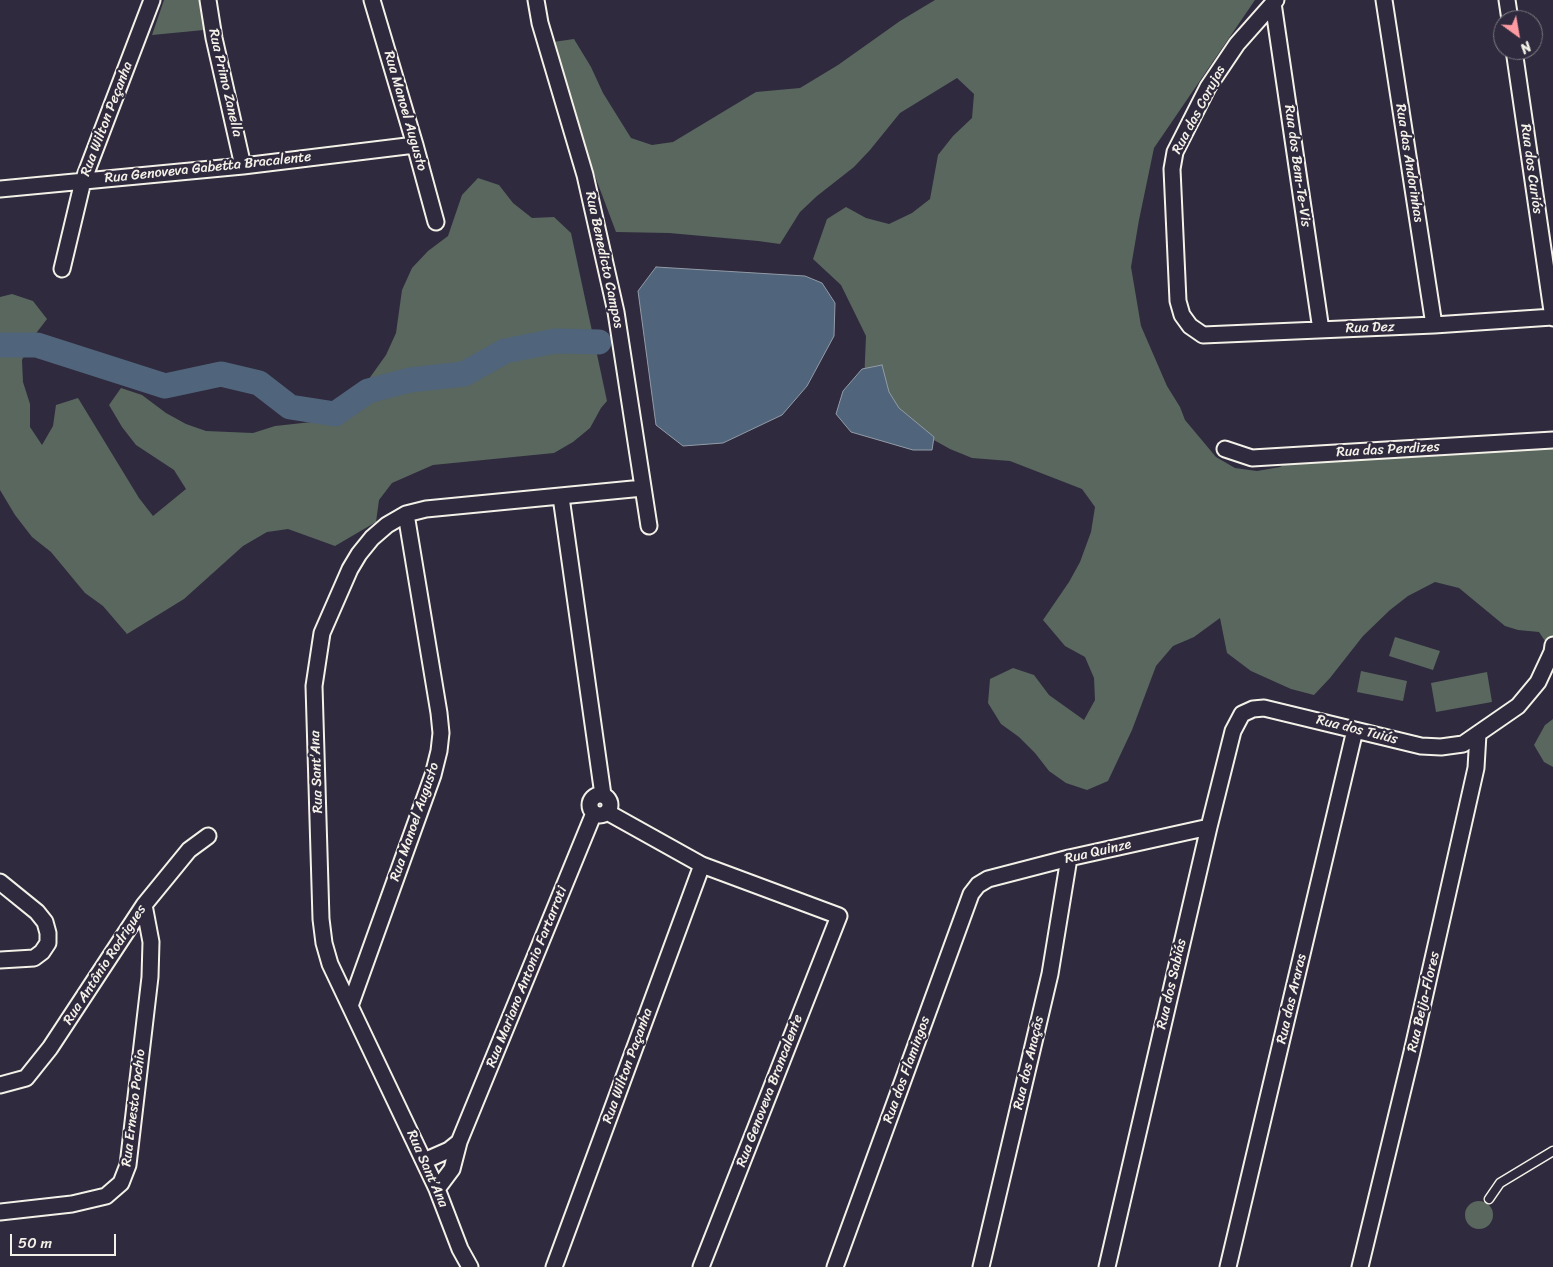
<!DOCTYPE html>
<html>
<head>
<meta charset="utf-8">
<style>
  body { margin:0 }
  #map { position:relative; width:1553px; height:1267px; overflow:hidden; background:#2f2a3d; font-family:Sriracha,sans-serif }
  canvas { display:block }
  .north { position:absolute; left:1493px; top:10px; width:50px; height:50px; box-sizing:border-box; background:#2f2a3d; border:1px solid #7e7a81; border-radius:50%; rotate:148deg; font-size:14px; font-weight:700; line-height:20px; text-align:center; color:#f4f1e8 }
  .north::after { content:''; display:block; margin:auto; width:18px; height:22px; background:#ff9aa2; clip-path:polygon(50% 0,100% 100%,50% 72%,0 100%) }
  .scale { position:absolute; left:10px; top:1234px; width:106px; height:22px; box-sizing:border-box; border:2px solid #f4f1e8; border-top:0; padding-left:6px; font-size:15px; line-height:18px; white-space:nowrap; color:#f4f1e8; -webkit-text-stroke:4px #2f2a3d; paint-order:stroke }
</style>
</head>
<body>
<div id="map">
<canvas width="1553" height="1267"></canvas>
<div class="north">N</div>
<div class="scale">50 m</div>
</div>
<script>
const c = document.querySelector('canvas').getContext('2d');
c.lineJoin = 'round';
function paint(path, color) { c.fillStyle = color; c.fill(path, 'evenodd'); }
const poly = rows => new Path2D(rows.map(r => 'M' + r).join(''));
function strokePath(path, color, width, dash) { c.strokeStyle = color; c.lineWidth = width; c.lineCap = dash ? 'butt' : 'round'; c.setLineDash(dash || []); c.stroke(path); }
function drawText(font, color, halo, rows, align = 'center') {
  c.font = font + ' Sriracha,sans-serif'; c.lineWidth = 4.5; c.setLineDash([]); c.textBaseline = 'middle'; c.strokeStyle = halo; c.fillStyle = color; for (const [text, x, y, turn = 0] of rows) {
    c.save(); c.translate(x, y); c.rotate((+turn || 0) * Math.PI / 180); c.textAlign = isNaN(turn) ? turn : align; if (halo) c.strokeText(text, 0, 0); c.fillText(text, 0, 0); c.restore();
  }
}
paint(poly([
  [164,0,202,0,204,30,152,35],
  [935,0,1255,0,1154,148,1139,220,1131,267,1141,326,1167,386,1180,407,1185,420,1216,457,1235,468,1257,471,1280,467,1285,464,1531,433,1553,439,1553,653,1539,632,1518,630,1505,626,1459,588,1435,582,1408,596,1390,610,1363,636,1330,678,1314,695,1291,689,1251,671,1227,653,1220,618,1194,637,1173,646,1156,666,1132,730,1108,781,1087,790,1066,783,1049,771,1035,753,1019,737,1001,724,988,703,990,679,1013,668,1034,675,1049,695,1084,720,1095,700,1094,678,1085,657,1065,646,1043,620,1069,582,1080,562,1091,532,1095,507,1082,489,1010,461,972,458,950,449,896,419,864,383,866,336,841,285,813,259,827,219,846,207,866,218,889,224,912,213,930,199,938,155,953,136,972,118,974,94,957,78,900,113,870,150,854,167,817,196,800,212,780,244,758,241,669,233,616,232,569,107,567,82,556,63,553,42,574,39,591,67,603,93,631,138,652,145,673,142,756,92,800,88,838,65,900,21],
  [478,178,499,185,513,203,532,218,554,217,571,233,607,401,601,408,590,428,573,442,554,453,433,465,392,483,379,500,376,522,335,546,288,529,267,532,243,546,184,599,127,634,103,606,85,593,51,552,32,537,15,515,0,490,0,297,12,294,33,301,47,319,34,336,22,360,23,382,30,404,30,427,42,445,53,426,56,405,78,398,139,498,153,516,186,489,174,470,136,445,122,427,109,405,121,388,142,395,166,413,186,424,206,431,253,433,275,426,321,421,345,406,361,390,386,355,396,333,402,290,412,268,428,251,448,236,462,195],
  [1395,637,1440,651,1433,670,1389,656],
  [1361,671,1407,681,1403,701,1357,692],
  [1487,672,1492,702,1436,712,1431,683],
  [1553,719,1553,767,1544,762,1534,745,1545,725],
  '1465 1215a14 14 0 1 1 28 0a14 14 0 1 1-28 0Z'
]), '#59675e');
const water = poly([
  [656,267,805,276,822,283,835,303,834,336,807,386,782,415,723,443,683,446,656,425,638,291,656,267],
  [882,365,889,392,899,408,934,437,932,450,913,450,851,432,836,414,843,391,862,369,882,365]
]);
paint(water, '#50647b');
strokePath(water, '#929ca7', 1);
strokePath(poly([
  [0,345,37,345,165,386,221,374,259,383,290,407,335,414,368,391,410,380,464,374,505,351,555,341,599,342]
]), '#50647b', 25);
const lane = poly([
  [1489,1199,1500,1183,1553,1151]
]);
const street = poly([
  [208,0,214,38,243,166],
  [372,0,415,145,436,222],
  [536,0,540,23,585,175,616,312,649,526],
  [1276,0,1237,44,1208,87,1175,152,1172,169,1178,301,1182,315,1190,326,1203,335,1434,325,1553,317],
  [1384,0,1434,325],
  [1507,0,1510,20],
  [1273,3,1321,330],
  [1514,50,1553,318],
  [0,189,243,166,415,145],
  [62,269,83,181,152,0],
  [1225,449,1252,458,1553,440],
  [561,497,603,795],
  '590 805a10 10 0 1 1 20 0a10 10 0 1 1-20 0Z',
  [607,812,702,865,839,916,701,1267],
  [0,882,37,912,45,922,48,933,48,943,42,952,34,958,0,960],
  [350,1006,433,775,439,751,441,733,439,713,406,514],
  [0,1085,26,1078,50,1048,144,905,189,850,208,836],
  [424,1161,449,1150,459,1142],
  [437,1189,452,1169,459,1142,594,813],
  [0,1212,72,1204,106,1196,121,1183,128,1165,150,977,151,942,144,905],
  [470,1267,460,1249,437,1189,330,964,324,943,321,919,314,686,322,633,350,569,359,554,372,538,387,525,406,514,426,509,643,488],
  [554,1267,702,865],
  [835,1267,971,894,978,885,988,879,1069,858,1209,827],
  [981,1267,1050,974,1069,858],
  [1107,1267,1209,827,1233,731,1242,714,1253,709,1264,708,1421,746,1441,747,1463,744,1518,706,1538,682,1552,652,1553,645],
  [1228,1267,1355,730],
  [1360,1267,1412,1052,1476,768,1478,734]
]);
strokePath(lane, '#f4f1e8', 11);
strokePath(street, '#f4f1e8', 19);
strokePath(lane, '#2f2a3d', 8);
strokePath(street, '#2f2a3d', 15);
drawText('14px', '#f4f1e8', '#2f2a3d', [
  ["Rua Primo Zanella",225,83,77],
  ["Rua das Corujas",1199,110,-62],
  ["Rua Manoel Augusto",405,111,74],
  ["Rua Wilton Peçanha",107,119,-69],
  ["Rua das Andorinhas",1409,163,81],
  ["Rua dos Bem-Te-Vis",1297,166,82],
  ["Rua Genoveva Gabetta Bracalente",208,168,-6],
  ["Rua dos Curiós",1531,169,82],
  ["Rua Benedicto Campos",604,260,78],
  ["Rua Dez",1370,328,-2],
  ["Rua das Perdizes",1388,450,-3],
  ["Rua dos Tuiús",1357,730,14],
  ["Rua Sant’Ana",317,772,-92],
  ["Rua Manoel Augusto",415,822,-71],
  ["Rua Quinze",1098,852,-13],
  ["Rua Antônio Rodrigues",105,965,-57],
  ["Rua Mariano Antonio Fartarroti",527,977,-68],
  ["Rua dos Sabiás",1172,984,-77],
  ["Rua das Araras",1292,999,-77],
  ["Rua Beija-Flores",1424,1002,-77],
  ["Rua dos Anaçãs",1029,1063,-77],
  ["Rua Wilton Paçanha",628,1066,-70],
  ["Rua dos Flamingos",907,1070,-70],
  ["Rua Genoveva Brancalente",770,1091,-69],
  ["Rua Ernesto Pochio",134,1108,-83],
  ["Rua Sant’Ana",427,1169,66]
]);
</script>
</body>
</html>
